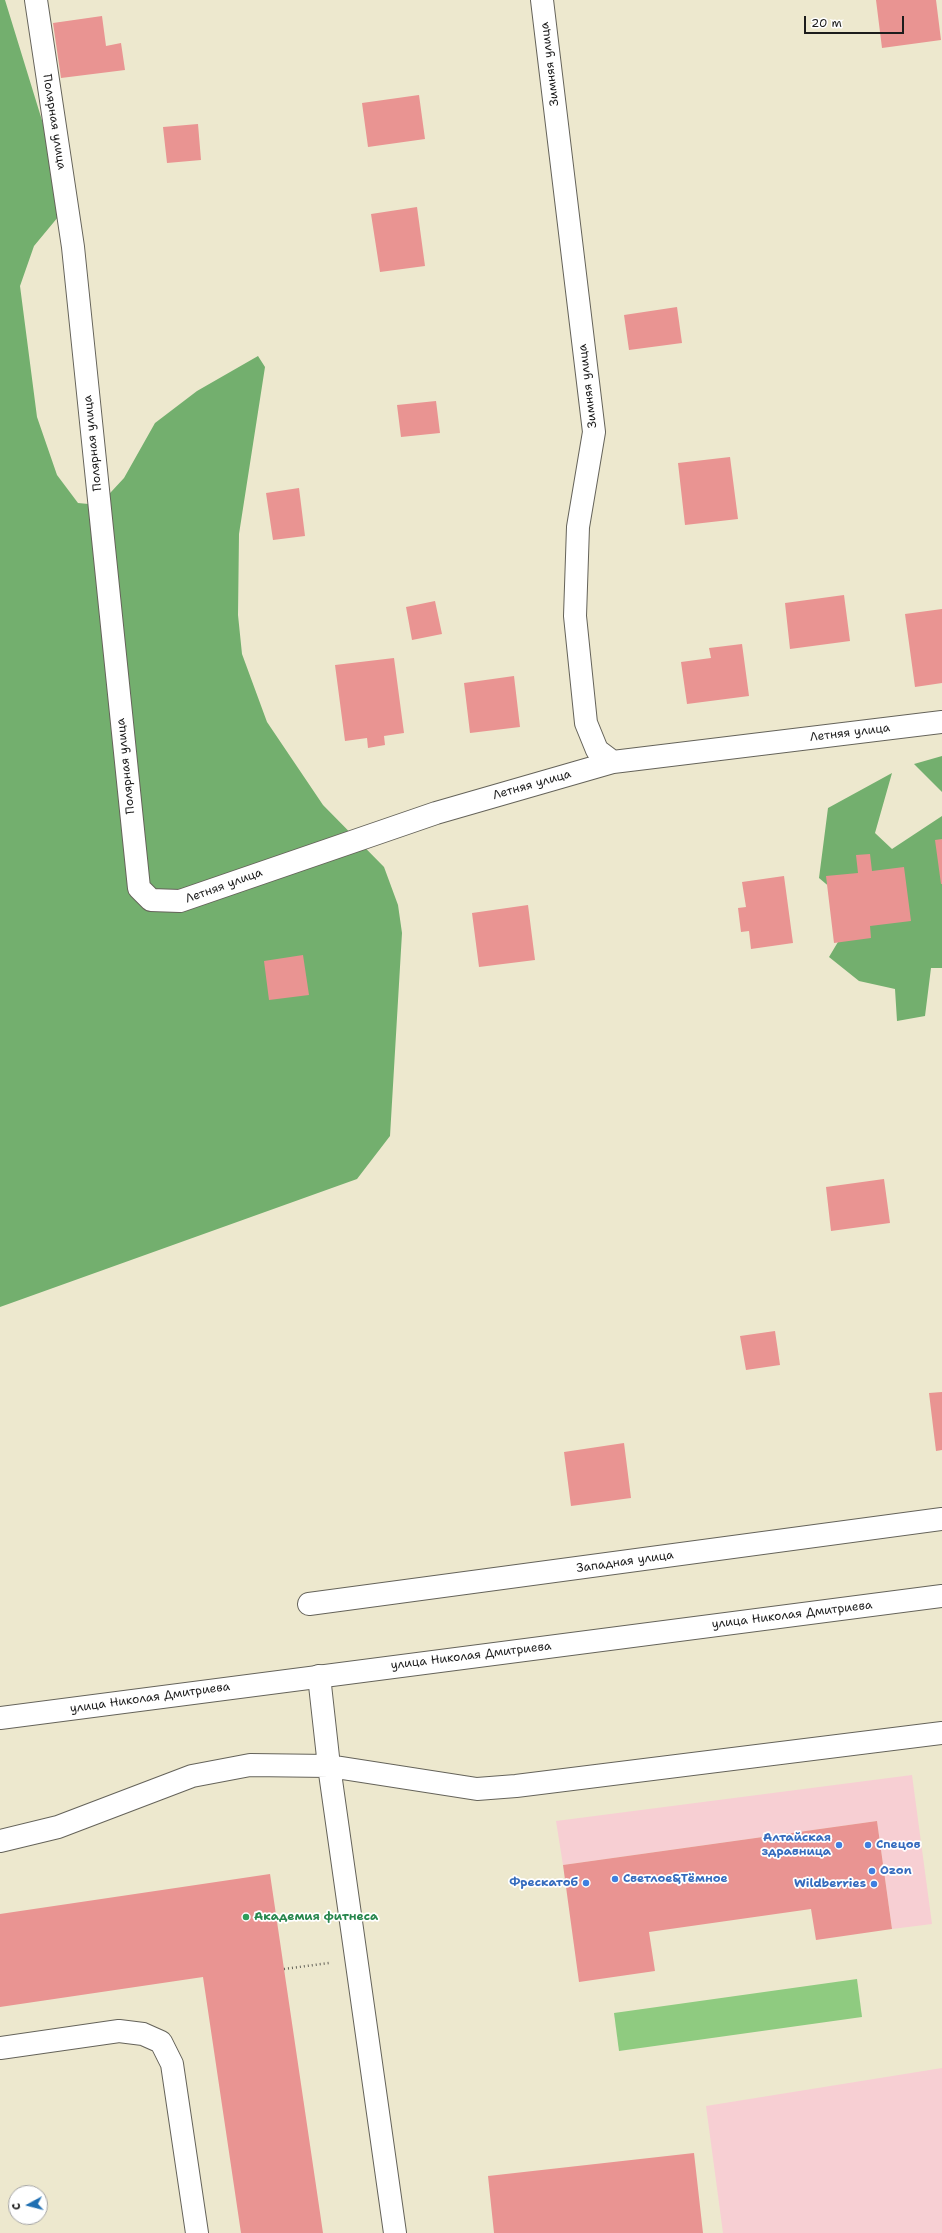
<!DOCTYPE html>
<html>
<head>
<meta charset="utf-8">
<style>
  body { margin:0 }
  #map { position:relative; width:942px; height:2233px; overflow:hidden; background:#ede8ce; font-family:"Shantell Sans",sans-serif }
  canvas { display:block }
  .north { position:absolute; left:8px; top:2185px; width:40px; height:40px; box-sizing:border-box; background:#fff; border:1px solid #a4a4a4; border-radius:50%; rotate:263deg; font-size:11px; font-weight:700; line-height:16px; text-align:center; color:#1c1c1c }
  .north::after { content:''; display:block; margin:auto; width:14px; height:18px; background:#1f6fb2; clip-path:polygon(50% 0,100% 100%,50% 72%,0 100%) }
  .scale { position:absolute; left:804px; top:16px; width:100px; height:18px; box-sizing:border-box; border:2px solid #1c1c1c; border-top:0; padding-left:5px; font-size:12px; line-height:14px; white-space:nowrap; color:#1c1c1c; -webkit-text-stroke:3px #fff; paint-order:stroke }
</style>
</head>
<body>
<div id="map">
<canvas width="942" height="2233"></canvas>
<div class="north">С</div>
<div class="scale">20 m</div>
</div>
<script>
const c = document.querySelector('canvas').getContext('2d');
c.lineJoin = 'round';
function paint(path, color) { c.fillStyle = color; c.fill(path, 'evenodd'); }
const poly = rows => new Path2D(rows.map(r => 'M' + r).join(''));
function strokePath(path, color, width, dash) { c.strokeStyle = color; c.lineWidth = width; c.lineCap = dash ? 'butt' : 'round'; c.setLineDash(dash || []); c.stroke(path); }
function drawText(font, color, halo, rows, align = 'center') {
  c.font = font + ' "Shantell Sans",sans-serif'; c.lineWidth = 3.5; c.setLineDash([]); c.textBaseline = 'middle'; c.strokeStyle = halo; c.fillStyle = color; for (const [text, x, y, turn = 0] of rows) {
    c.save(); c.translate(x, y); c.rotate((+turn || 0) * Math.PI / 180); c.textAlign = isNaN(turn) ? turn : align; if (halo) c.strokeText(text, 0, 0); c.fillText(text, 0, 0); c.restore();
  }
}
paint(poly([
  [912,1775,932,1924,892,1929,877,1821,563,1865,556,1821],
  [942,2068,942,2233,723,2233,706,2106]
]), '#f7cfd3');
paint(poly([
  [857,1979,862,2017,619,2051,614,2013]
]), '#8fcb80');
paint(poly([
  [0,0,5,0,68,205,34,246,20,286,37,417,57,475,78,503,99,505,124,478,155,423,197,391,258,356,265,367,239,534,238,615,242,654,267,722,323,805,384,867,398,905,402,933,390,1136,357,1179,0,1307],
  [942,756,942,792,914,764],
  [892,773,875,833,892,849,942,816,942,968,931,968,925,1016,897,1021,895,989,859,981,829,957,857,910,819,878,828,808]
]), '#73af6e');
paint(poly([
  [876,0,936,0,941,40,882,48],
  [102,16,106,46,121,43,125,70,61,78,53,23],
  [419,95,425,139,368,147,362,103],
  [198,124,201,160,167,163,163,127],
  [417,207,425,266,380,272,371,214],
  [677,307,682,343,629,350,624,315],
  [436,401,440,433,401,437,397,405],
  [730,457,738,519,685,525,678,463],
  [299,488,305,536,273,540,266,493],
  [844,595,850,641,790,649,785,603],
  [435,601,442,634,412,640,406,607],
  [942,609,942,683,915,687,905,614],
  [742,644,749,696,687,704,681,662,711,658,709,648],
  [394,658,404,733,384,736,385,745,368,748,367,738,345,741,335,665],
  [514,676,520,727,470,733,464,683],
  [942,839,942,884,941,884,935,840],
  [870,854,872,871,904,867,911,921,870,926,871,938,834,943,826,876,858,873,856,855],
  [784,876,793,943,751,949,749,931,741,932,738,908,746,907,742,882],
  [528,905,535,960,479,967,472,913],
  [303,955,309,995,269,1000,264,961],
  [884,1179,890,1223,831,1231,826,1187],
  [775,1331,780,1365,746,1370,740,1336],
  [942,1392,942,1450,936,1451,929,1393],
  [624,1443,631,1498,571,1506,564,1452],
  [877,1821,892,1929,816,1940,811,1909,649,1932,655,1971,579,1982,563,1865],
  [270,1874,284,1969,323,2233,241,2233,203,1977,0,2007,0,1914],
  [694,2153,703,2233,494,2233,488,2176]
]), '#e99492');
const minor = poly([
  [36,0,73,247,139,888,151,900,180,901,436,813,613,762,942,722],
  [542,0,594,432,578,527,575,616,586,723,597,750,613,762],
  [309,1604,942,1519],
  [319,1676,329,1766,395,2233],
  [0,1841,58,1827,192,1776,250,1765,329,1766,477,1789,516,1786,942,1733],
  [0,2048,119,2031,143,2034,161,2042,172,2064,197,2233]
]);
const major = poly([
  [0,1718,942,1596]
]);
strokePath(minor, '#65635a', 24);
strokePath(major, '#65635a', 24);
strokePath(poly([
  [284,1969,329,1963]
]), '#65635a', 2.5, [1, 3]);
strokePath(minor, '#fff', 22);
strokePath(major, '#fff', 22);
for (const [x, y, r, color] of [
  [839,1845,4,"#3f7fe0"],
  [868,1845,4,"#3f7fe0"],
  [872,1871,4,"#3f7fe0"],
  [615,1879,4,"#3f7fe0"],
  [586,1883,4,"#3f7fe0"],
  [874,1884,4,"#3f7fe0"],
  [246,1917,4,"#2e9e5b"]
]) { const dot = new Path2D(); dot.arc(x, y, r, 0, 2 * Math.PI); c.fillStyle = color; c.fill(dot); strokePath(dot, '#fff', 1.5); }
drawText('12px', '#1c1c1c', '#fff', [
  ["Зимняя улица",550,64,-97],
  ["Полярная улица",54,122,81],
  ["Зимняя улица",588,386,-97],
  ["Полярная улица",93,443,-96],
  ["Летняя улица",850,733,-7],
  ["Полярная улица",126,766,-96],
  ["Летняя улица",532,785,-16],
  ["Летняя улица",224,886,-20],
  ["Западная улица",625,1562,-8],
  ["улица Николая Дмитриева",792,1615,-7],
  ["улица Николая Дмитриева",471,1656,-7],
  ["улица Николая Дмитриева",150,1698,-8]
]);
drawText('bold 12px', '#366cbe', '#fff', [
  ["Алтайская",831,1838],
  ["здравница",831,1852],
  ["Спецов",876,1845,"left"],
  ["Ozon",880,1871,"left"],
  ["Светлое&Тёмное",623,1879,"left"],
  ["Фрескатоб",578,1883],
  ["Wildberries",866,1884]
], 'right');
drawText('bold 12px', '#27864d', '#fff', [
  ["Академия фитнеса",254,1917]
], 'left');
</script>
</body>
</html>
